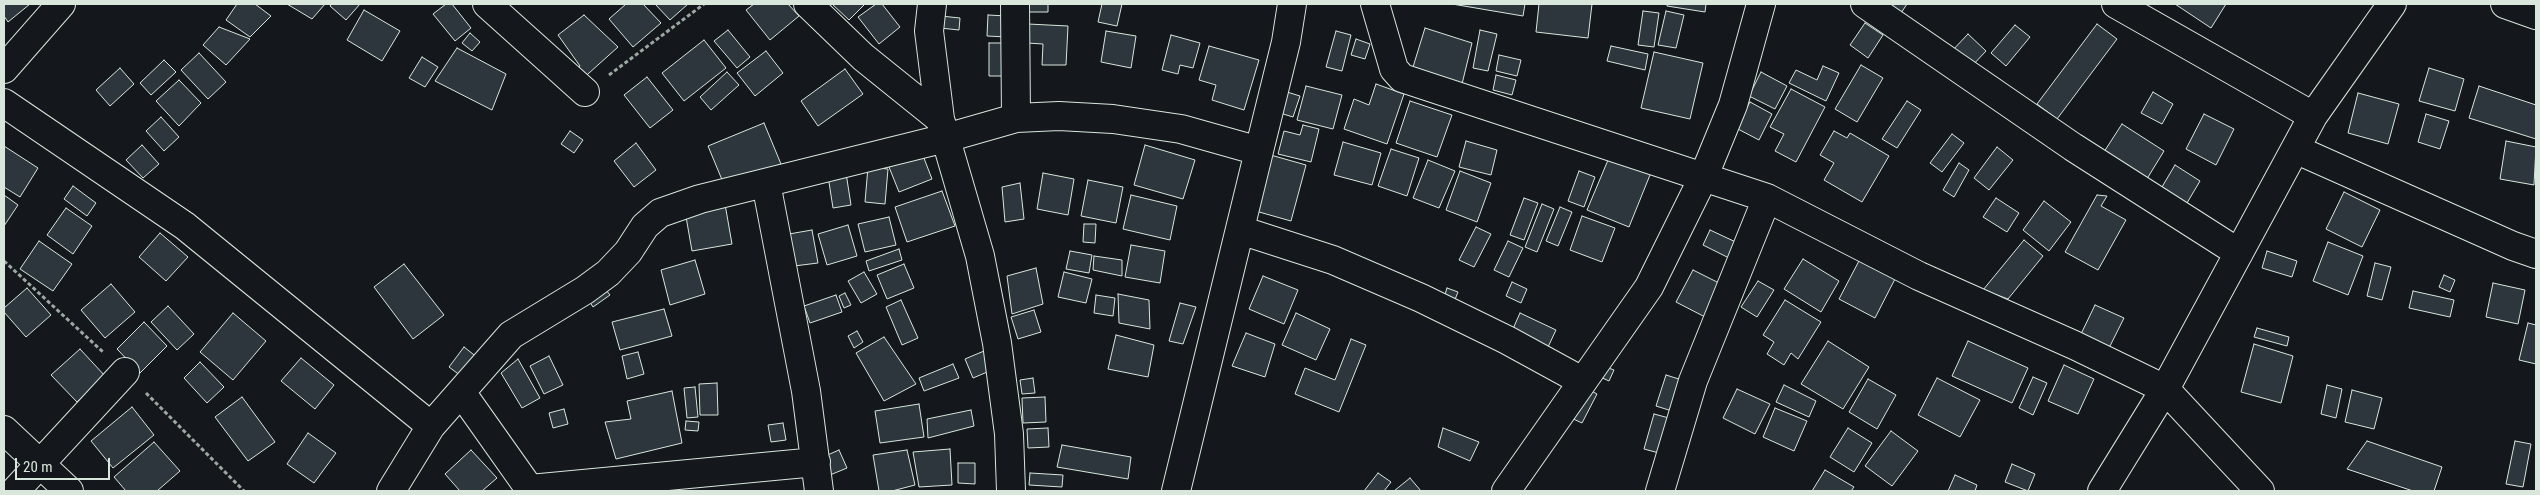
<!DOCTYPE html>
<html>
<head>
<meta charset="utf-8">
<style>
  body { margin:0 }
  #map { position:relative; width:2540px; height:495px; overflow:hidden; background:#14181c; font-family:"Roboto Condensed",sans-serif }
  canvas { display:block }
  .frame { position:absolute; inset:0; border:5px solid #d8e6dc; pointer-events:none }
  .scale { position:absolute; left:15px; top:458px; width:95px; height:22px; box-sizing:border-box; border:2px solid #d8e6dc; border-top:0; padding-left:6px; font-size:15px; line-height:18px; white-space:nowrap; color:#d8e6dc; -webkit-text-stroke:4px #14181c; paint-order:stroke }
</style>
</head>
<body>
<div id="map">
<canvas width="2540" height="495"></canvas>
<div class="frame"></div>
<div class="scale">20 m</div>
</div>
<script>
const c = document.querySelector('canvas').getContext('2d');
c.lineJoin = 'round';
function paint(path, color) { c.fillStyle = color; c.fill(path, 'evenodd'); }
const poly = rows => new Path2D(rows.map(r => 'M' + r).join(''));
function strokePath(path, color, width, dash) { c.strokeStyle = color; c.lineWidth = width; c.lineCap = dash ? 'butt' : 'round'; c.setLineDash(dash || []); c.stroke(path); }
const building = poly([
  [4,4,30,4,8,22,4,16,4,4],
  [237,4,255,4,271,16,250,37,226,20,237,4],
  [287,4,325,4,312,19,287,4],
  [332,4,360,4,346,20,330,6,332,4],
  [446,4,452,4,471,28,455,41,433,14,446,4],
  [626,4,643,4,661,23,633,47,609,19,626,4],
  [655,4,688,4,670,20,655,4],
  [754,4,788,4,799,16,770,40,746,10,754,4],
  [832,4,865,4,849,20,832,4],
  [876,4,882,4,900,27,879,44,858,17,876,4],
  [1022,4,1048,4,1048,12,1022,12,1022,4],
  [1102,4,1122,4,1117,26,1098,22,1102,4],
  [1452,4,1525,4,1523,16,1452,4],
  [1539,4,1592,4,1588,38,1536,32,1539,4],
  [1667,4,1706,4,1705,12,1667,6,1667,4],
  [1886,4,1907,4,1901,13,1886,4],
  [2175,4,2226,4,2211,28,2175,4],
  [364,10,400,31,382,61,347,40,364,10],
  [1643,11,1659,13,1654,47,1638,45,1643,11],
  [1666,11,1684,15,1676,48,1658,45,1666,11],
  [584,15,618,47,579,82,572,71,580,66,558,35,584,15],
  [988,15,1007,16,1007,37,987,36,988,15],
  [941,16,960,18,959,30,940,28,941,16],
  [1865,23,1883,35,1868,58,1850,45,1865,23],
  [1028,24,1068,26,1066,65,1042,65,1043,44,1027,43,1028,24],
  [2097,24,2117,39,2057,119,2037,104,2097,24],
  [2015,25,2030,37,2006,66,1991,53,2015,25],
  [219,27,250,39,226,65,203,45,219,27],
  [1425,28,1472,43,1462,84,1413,67,1425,28],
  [728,30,750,57,737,68,714,41,728,30],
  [1480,30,1497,34,1488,71,1473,68,1480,30],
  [1106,31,1136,36,1131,68,1101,62,1106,31],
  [1336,31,1351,35,1342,71,1326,67,1336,31],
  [470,33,480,42,472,51,462,43,470,33],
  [1968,34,1986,51,1970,68,1951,52,1968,34],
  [1171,35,1200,43,1193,68,1180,65,1178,74,1162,70,1171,35],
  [1356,39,1370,44,1365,59,1351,55,1356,39],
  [704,40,726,68,684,101,662,73,704,40],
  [989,43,1008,43,1007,76,989,76,989,43],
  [1209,46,1259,60,1244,110,1212,100,1216,85,1199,80,1209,46],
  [1611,46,1648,54,1645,70,1607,61,1611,46],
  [457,48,506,74,492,110,435,81,457,48],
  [766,51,783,73,755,96,737,73,766,51],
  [1654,52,1703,63,1690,119,1641,108,1654,52],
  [199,53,226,82,208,99,181,70,199,53],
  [1499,55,1521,60,1517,76,1496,71,1499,55],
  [422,57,438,67,425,87,409,78,422,57],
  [164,60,176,72,151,95,140,83,164,60],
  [1861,65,1883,78,1857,122,1835,109,1861,65],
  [1823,66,1839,73,1826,101,1789,83,1796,70,1817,80,1823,66],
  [120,68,134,84,110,106,96,90,120,68],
  [2429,68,2464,79,2455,111,2419,101,2429,68],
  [845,69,863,94,818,126,801,101,845,69],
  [727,72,739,85,711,110,700,97,727,72],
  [1761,72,1787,86,1775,109,1749,96,1761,72],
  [1496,75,1516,80,1512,95,1493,90,1496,75],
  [647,77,673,110,650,128,624,95,647,77],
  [179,80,201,103,179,126,156,101,179,80],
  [1376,84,1404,94,1387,144,1344,129,1354,99,1369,105,1376,84],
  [1306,86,1342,95,1333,129,1297,120,1306,86],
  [2479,86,2536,105,2536,139,2469,118,2479,86],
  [1791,89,1825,107,1796,162,1775,151,1784,134,1770,127,1791,89],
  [1287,92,1300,96,1293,117,1280,113,1287,92],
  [2153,92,2173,104,2162,124,2141,113,2153,92],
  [2358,93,2399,104,2388,144,2348,133,2358,93],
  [1410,101,1452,115,1437,157,1396,143,1410,101],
  [1907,101,1921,110,1897,148,1882,139,1907,101],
  [1750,102,1772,114,1759,140,1736,128,1750,102],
  [2204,114,2234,129,2216,165,2186,149,2204,114],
  [2426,114,2449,121,2440,149,2418,142,2426,114],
  [161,117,179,137,164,151,146,131,161,117],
  [764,123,781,164,725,187,708,146,764,123],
  [2122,124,2164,151,2145,182,2102,155,2122,124],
  [1303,125,1319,129,1311,162,1278,154,1284,131,1300,135,1303,125],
  [570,131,583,140,574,153,561,144,570,131],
  [1834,131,1847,138,1850,133,1889,156,1862,202,1824,180,1834,163,1820,155,1834,131],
  [1952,134,1964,143,1942,172,1930,163,1952,134],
  [1466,141,1497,150,1491,175,1459,167,1466,141],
  [2506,141,2536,147,2534,185,2500,179,2506,141],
  [1343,142,1381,153,1372,185,1334,175,1343,142],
  [636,143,656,170,634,187,614,161,636,143],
  [142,145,159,164,143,178,126,160,142,145],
  [1145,145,1195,160,1183,199,1134,185,1145,145],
  [4,146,38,168,20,197,4,187,4,146],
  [1997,147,2013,160,1989,190,1974,178,1997,147],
  [1391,149,1419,158,1407,196,1378,186,1391,149],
  [922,153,932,179,899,192,889,167,922,153],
  [1611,153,1652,170,1629,227,1587,210,1611,153],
  [1267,154,1306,165,1291,221,1252,210,1267,154],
  [1428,160,1455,171,1439,208,1413,198,1428,160],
  [1959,163,1969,170,1954,197,1943,190,1959,163],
  [2175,165,2200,181,2184,208,2159,192,2175,165],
  [868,167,888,169,885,204,865,202,868,167],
  [1460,171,1491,183,1477,222,1446,210,1460,171],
  [1579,171,1595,177,1584,207,1568,201,1579,171],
  [846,173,851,205,833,208,828,176,846,173],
  [1043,173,1074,179,1068,215,1037,209,1043,173],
  [1088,180,1123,187,1116,223,1081,216,1088,180],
  [1020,183,1024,219,1005,222,1002,187,1020,183],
  [73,186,96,203,87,216,64,199,73,186],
  [942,191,955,226,907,242,895,207,942,191],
  [2344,192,2380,210,2362,247,2326,229,2344,192],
  [4,195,18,205,4,226,4,195],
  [1131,195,1177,206,1170,240,1123,229,1131,195],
  [2097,195,2107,196,2101,206,2126,220,2098,270,2065,252,2097,195],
  [1524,198,1538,203,1524,240,1510,235,1524,198],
  [1996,198,2019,213,2007,232,1983,217,1996,198],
  [2044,201,2071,222,2049,251,2023,230,2044,201],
  [725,204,732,244,692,251,685,211,725,204],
  [1542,204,1554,209,1537,252,1525,247,1542,204],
  [1560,207,1572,212,1558,246,1546,241,1560,207],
  [66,208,92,226,73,254,47,235,66,208],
  [1582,216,1615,228,1602,262,1570,250,1582,216],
  [889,217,896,245,865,252,858,224,889,217],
  [1084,224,1096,224,1095,243,1083,242,1084,224],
  [848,225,857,256,827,265,818,234,848,225],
  [1476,227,1491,234,1474,267,1459,260,1476,227],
  [812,230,818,263,794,266,789,234,812,230],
  [1710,230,1740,244,1733,260,1703,245,1710,230],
  [160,233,188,257,166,281,139,257,160,233],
  [2024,240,2043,256,2008,299,1983,290,2024,240],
  [39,241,72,264,53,291,20,269,39,241],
  [1508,241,1523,248,1509,277,1494,270,1508,241],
  [2328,242,2363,256,2348,295,2313,281,2328,242],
  [1131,245,1165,251,1160,283,1125,277,1131,245],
  [899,249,902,260,869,271,866,261,899,249],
  [1070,251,1092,255,1089,273,1066,269,1070,251],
  [2267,251,2297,261,2292,277,2262,268,2267,251],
  [1094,256,1122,260,1122,276,1093,270,1094,256],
  [1803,259,1839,281,1821,312,1784,289,1803,259],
  [1860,259,1896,277,1875,318,1839,299,1860,259],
  [695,260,705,294,670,305,661,270,695,260],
  [2375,263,2391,267,2382,300,2367,296,2375,263],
  [404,264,444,315,413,339,374,287,404,264],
  [904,264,914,288,887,299,877,275,904,264],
  [1036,268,1043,304,1012,314,1007,276,1036,268],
  [1693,270,1723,285,1707,318,1676,302,1693,270],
  [864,272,877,294,861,303,848,281,864,272],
  [1064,272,1092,279,1086,303,1058,297,1064,272],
  [2444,275,2455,280,2450,292,2439,287,2444,275],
  [1263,276,1298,290,1284,324,1249,309,1263,276],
  [1758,281,1774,290,1757,317,1741,307,1758,281],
  [1512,282,1527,289,1521,303,1506,296,1512,282],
  [2493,283,2525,290,2518,324,2486,317,2493,283],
  [111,284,135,312,105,338,81,310,111,284],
  [602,285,610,295,593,307,586,296,602,285],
  [27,288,51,315,26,337,4,312,4,308,27,288],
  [1447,288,1458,292,1454,302,1444,298,1447,288],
  [2413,291,2454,300,2450,317,2409,308,2413,291],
  [845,293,851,305,844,308,839,296,845,293],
  [1118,294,1149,300,1150,329,1119,323,1118,294],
  [836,295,842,312,810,323,804,306,836,295],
  [1096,295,1115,298,1113,316,1094,313,1096,295],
  [901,300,918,338,902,345,886,307,901,300],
  [1785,300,1821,322,1798,359,1791,353,1784,365,1767,354,1774,342,1763,335,1785,300],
  [1180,303,1196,307,1183,344,1169,341,1180,303],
  [2095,305,2124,318,2108,350,2080,336,2095,305],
  [168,306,194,334,177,350,151,322,168,306],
  [664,309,672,336,620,350,612,322,664,309],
  [1034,310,1041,332,1018,339,1011,317,1034,310],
  [233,313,266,341,233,380,200,352,233,313],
  [1296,313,1330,329,1316,360,1282,345,1296,313],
  [1520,313,1556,330,1548,347,1512,331,1520,313],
  [144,322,167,346,140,373,117,349,144,322],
  [2528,323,2536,325,2536,364,2519,360,2528,323],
  [2257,328,2289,337,2287,346,2254,337,2257,328],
  [857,331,863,342,854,348,848,336,857,331],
  [1246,333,1275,344,1265,377,1232,366,1246,333],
  [1116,335,1154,345,1148,377,1108,369,1116,335],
  [884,337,916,384,884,401,856,353,884,337],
  [1351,339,1366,345,1339,412,1295,394,1305,368,1335,380,1351,339],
  [1828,341,1869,367,1843,409,1801,384,1828,341],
  [1968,341,2028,368,2012,403,1952,376,1968,341],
  [2254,344,2293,356,2281,403,2241,392,2254,344],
  [464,347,478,358,461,376,449,367,464,347],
  [80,349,105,376,77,402,51,375,80,349],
  [984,351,992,370,973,378,965,359,984,351],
  [638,352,644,374,627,379,622,356,638,352],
  [549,356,563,385,544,394,530,366,549,356],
  [301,358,334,385,315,409,281,381,301,358],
  [518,359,540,398,522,408,501,373,518,359],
  [200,362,224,387,207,403,184,378,200,362],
  [953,364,959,378,924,391,919,378,953,364],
  [1600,365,1614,370,1609,381,1596,375,1600,365],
  [2064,365,2094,379,2078,414,2048,401,2064,365],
  [1666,375,1682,380,1672,411,1656,406,1666,375],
  [2033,377,2047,383,2033,415,2019,408,2033,377],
  [1033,378,1035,393,1022,394,1020,380,1033,378],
  [1937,378,1980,400,1960,437,1918,415,1937,378],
  [1868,379,1896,395,1877,429,1849,412,1868,379],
  [717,383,718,415,700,415,699,384,717,383],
  [1784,385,1816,401,1809,417,1776,402,1784,385],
  [2327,385,2342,389,2336,418,2321,414,2327,385],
  [695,387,698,417,687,418,684,388,695,387],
  [1584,387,1597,394,1582,423,1569,417,1584,387],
  [1737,389,1770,404,1755,434,1723,418,1737,389],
  [2352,390,2382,398,2374,429,2345,422,2352,390],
  [672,391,682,443,616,459,605,422,631,419,627,401,672,391],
  [242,397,275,442,248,461,215,417,242,397],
  [1045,397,1046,422,1023,423,1022,398,1045,397],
  [919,404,924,437,880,443,875,411,919,404],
  [132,407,154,435,113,468,91,441,132,407],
  [1775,408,1807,421,1794,451,1763,437,1775,408],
  [564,409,568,424,553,428,549,413,564,409],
  [971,410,974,426,928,438,927,419,971,410],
  [1654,414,1669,418,1659,453,1644,449,1654,414],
  [686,421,699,422,698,431,685,430,686,421],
  [783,423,786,440,771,442,768,425,783,423],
  [1048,428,1049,447,1028,448,1027,429,1048,428],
  [1443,428,1479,442,1470,461,1438,447,1443,428],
  [1848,428,1872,443,1854,472,1830,457,1848,428],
  [1891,431,1918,451,1892,486,1865,466,1891,431],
  [308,433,336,453,314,483,287,464,308,433],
  [2367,441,2442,467,2434,491,2413,491,2347,469,2367,441],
  [2515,441,2531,444,2523,487,2506,484,2515,441],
  [154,442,180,471,157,491,126,491,114,477,154,442],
  [1062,445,1131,457,1128,479,1057,467,1062,445],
  [950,449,952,485,919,487,913,452,950,449],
  [471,450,497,478,482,491,460,491,445,474,471,450],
  [839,450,847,468,830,475,823,457,839,450],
  [907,450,915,485,892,491,879,491,873,455,907,450],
  [958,463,975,463,975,484,958,483,958,463],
  [2012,464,2035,474,2028,491,2005,482,2012,464],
  [1825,470,1854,487,1851,491,1812,491,1825,470],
  [1030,473,1063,475,1062,487,1029,485,1030,473],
  [1378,473,1391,482,1384,491,1364,491,1378,473],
  [1955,475,1977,485,1975,491,1948,491,1955,475],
  [1410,478,1421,491,1394,491,1410,478]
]);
paint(building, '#2c363c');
strokePath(building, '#d8e6dc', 1);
const minor = poly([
  [487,4,585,92],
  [808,4,863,57,940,119],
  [932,4,929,31,940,119,980,256,997,343,1009,434,1011,491],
  [1015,4,1016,118],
  [1375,4,1394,69,1402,78,1767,198,1919,276,2074,345,2165,389,2313,116],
  [1865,4,2073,147,2239,253],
  [2116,4,2313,116,2392,4],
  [2505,4,2536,15],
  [4,69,61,4],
  [4,103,185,226,431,426],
  [2295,149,2513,246,2536,254],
  [1259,151,1286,42,1292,4],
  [766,183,806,391,819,491],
  [1240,230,1333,260,1421,298,1507,340,1582,381],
  [461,392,531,491],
  [4,430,69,491],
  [530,489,816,462],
  [15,491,125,372],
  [391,491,431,426,511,335,585,290,608,273,628,252,645,226,660,213,700,199,946,138,1016,118,1059,116,1113,119,1181,129,1259,151,1176,491],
  [1506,491,1649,287,1703,178,1733,105,1761,4],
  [1660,491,1693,381,1767,198],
  [2102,491,2165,389,2260,491]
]);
strokePath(minor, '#d8e6dc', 30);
strokePath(poly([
  [609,75,704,4],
  [4,261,103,352],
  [146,393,244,491]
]), '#9da8a2', 3, [4, 2.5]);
strokePath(minor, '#14181c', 28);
</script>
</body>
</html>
